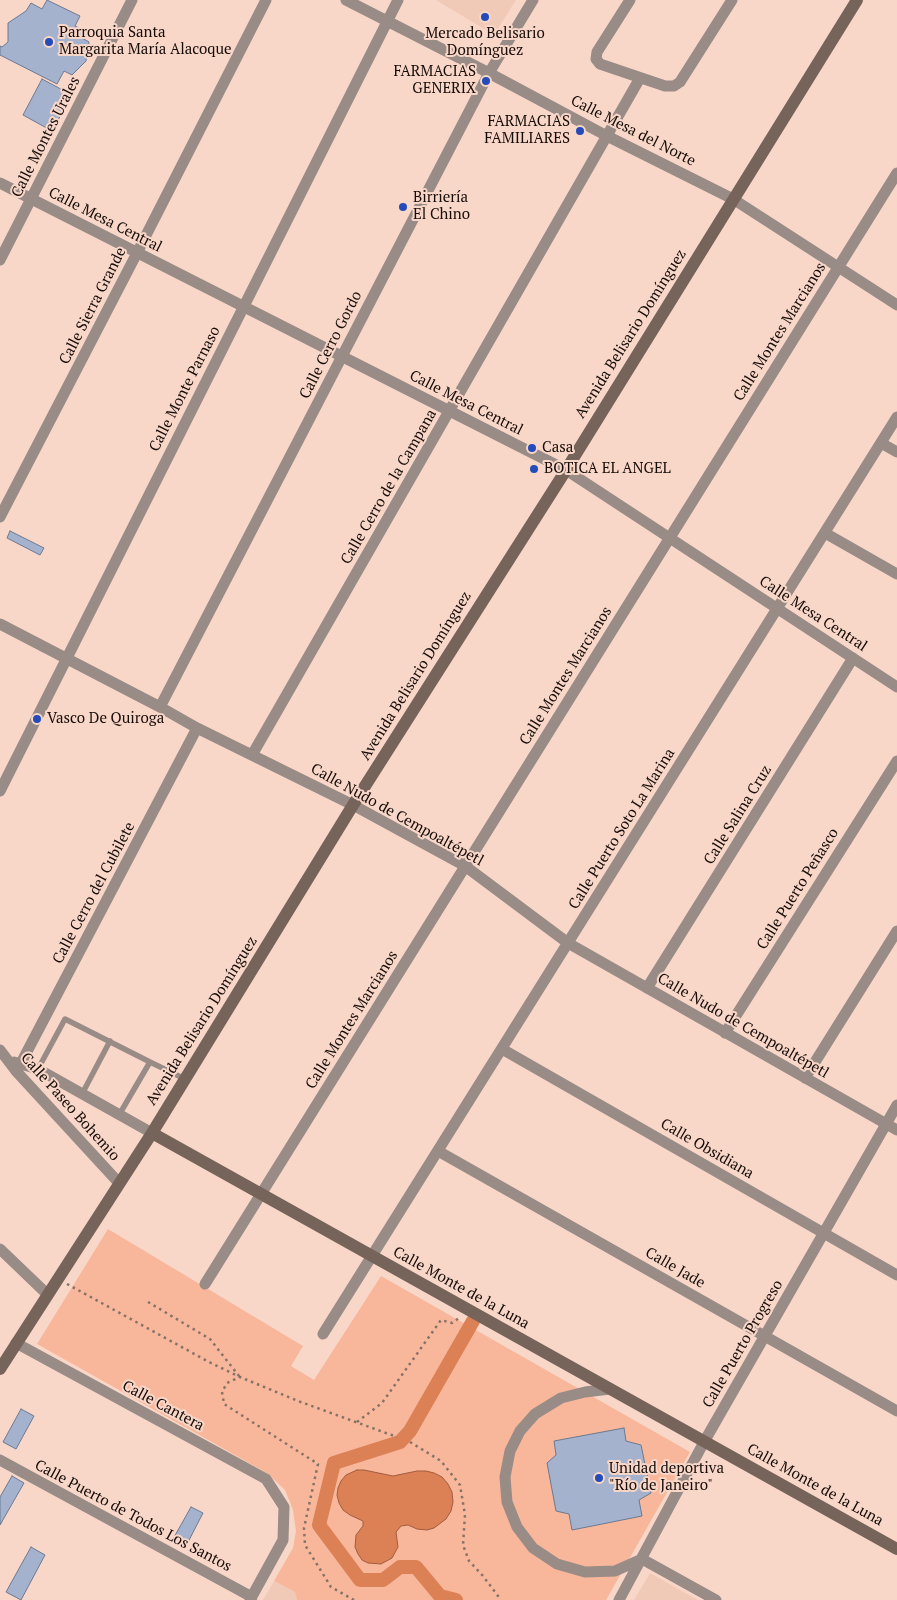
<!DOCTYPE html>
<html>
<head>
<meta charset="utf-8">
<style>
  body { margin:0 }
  canvas { display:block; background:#f8d7c9 }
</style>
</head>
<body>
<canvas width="897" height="1600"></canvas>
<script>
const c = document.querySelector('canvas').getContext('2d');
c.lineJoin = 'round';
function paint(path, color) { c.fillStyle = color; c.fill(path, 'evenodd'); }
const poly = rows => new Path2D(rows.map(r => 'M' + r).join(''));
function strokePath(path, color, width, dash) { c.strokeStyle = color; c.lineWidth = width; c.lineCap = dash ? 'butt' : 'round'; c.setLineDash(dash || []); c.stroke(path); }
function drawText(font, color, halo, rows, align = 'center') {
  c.font = font + ' "PT Serif",serif'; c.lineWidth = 4; c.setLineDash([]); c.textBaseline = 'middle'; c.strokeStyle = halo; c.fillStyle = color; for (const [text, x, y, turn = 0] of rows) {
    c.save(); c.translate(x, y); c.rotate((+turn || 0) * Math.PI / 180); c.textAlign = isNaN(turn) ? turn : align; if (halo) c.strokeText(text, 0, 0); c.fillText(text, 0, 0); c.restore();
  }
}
paint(poly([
  [436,0,516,0,494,35],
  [650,1573,698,1600,634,1600],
  [274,1581,295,1592,297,1600,263,1600]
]), '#f1c9b7');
paint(poly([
  [108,1229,303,1346,291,1366,314,1380,381,1276,690,1452,606,1600,297,1600,295,1592,274,1581,293,1548,296,1531,293,1510,285,1490,267,1473,37,1344]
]), '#f8b79a');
const water = poly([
  [357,1470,364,1470,393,1476,417,1471,426,1471,434,1473,442,1477,448,1484,452,1492,453,1502,451,1511,446,1519,434,1528,427,1530,417,1529,408,1525,401,1526,396,1532,398,1547,392,1558,381,1564,368,1563,362,1560,358,1554,355,1547,356,1535,363,1526,363,1521,350,1515,343,1510,339,1503,337,1495,338,1488,341,1481,346,1475,357,1470]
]);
paint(water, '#dc8056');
strokePath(water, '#a15d3e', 1);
strokePath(poly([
  [456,1600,440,1596,416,1567,400,1567,383,1580,360,1580,319,1525,334,1463,400,1442,410,1431,473,1321]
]), '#dc8056', 14);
const building = poly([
  [47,0,80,16,75,26,85,31,82,38,89,42,86,61,72,75,64,71,57,84,0,55,0,46,2,47,8,42,8,23,26,11,31,3,42,9,47,0],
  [42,79,72,95,52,131,23,115,42,79],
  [10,531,44,548,40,555,7,538,10,531],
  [21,1409,34,1416,16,1449,3,1442,21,1409],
  [624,1428,626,1441,641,1445,651,1493,639,1500,642,1516,572,1530,569,1514,556,1511,547,1463,556,1455,554,1441,624,1428],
  [12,1476,24,1483,0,1525,0,1497,12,1476],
  [191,1507,203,1513,186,1546,173,1539,191,1507],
  [31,1547,45,1555,21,1600,6,1592,31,1547]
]);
paint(building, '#a5b2cd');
strokePath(building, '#6c7992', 1);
strokePath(poly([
  [67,1284,209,1362,240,1377],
  [148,1302,210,1339,239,1376],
  [357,1422,382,1403,441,1320,452,1323,459,1318],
  [410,1442,441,1461,460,1485,465,1515,463,1545,469,1561,483,1576,501,1600],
  [354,1600,331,1587,305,1545,304,1528,318,1464,224,1404,222,1392,227,1383,240,1377,298,1401,397,1437]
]), '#877268', 2.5, [2.5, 4]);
strokePath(poly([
  [150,1062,185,1079],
  [38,1069,65,1019,150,1062,119,1115],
  [82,1094,110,1041]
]), '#998b85', 5.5);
strokePath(poly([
  [346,0,489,73,607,136,733,199,897,305],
  [630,0,597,52,596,59,600,64,665,86,674,86,680,82,732,0],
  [0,183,566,470,897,687],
  [0,260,132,0],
  [881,443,897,452],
  [0,517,137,253,266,0],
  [825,533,897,574],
  [0,624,160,707,197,728,353,805,465,866,568,943,897,1130],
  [160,707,489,73,533,0],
  [252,755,640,78],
  [0,791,398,0],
  [647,988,853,658],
  [725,1033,897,761],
  [502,1049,897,1275],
  [0,1050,16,1071,119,1183],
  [14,1062,38,1069,152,1133],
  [16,1071,21,1063,197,728],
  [805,1078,897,931],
  [438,1151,897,1411],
  [0,1249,48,1295],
  [205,1284,897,173],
  [323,1334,897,417],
  [16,1343,266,1479,284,1507,283,1540,250,1600],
  [610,1389,585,1392,561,1398,535,1414,520,1431,510,1451,505,1477,507,1502,517,1527,533,1548,557,1564,585,1572,615,1571,642,1559,716,1600],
  [0,1460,252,1597],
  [619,1600,704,1442,897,1105]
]), '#998b85', 11);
strokePath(poly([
  [152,1133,897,1549],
  [0,1369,152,1133,353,805,566,470,857,0]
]), '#76635a', 12);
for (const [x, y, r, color] of [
  [485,17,5,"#234bb9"],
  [49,42,5,"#234bb9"],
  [486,81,5,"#234bb9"],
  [580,131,5,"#234bb9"],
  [403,207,5,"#234bb9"],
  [532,448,5,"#234bb9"],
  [534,469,5,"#234bb9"],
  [37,719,5,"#234bb9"],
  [599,1478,5,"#234bb9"]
]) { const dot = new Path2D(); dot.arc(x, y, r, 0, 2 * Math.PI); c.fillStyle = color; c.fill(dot); strokePath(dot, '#f8d7c9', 2); }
drawText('15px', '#160c07', '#f8d7c9', [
  ["Parroquia Santa",59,33],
  ["Margarita María Alacoque",59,50],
  ["Mercado Belisario",485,34,"center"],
  ["Domínguez",485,51,"center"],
  ["FARMACIAS",476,72,"right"],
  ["GENERIX",476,89,"right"],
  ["FARMACIAS",570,122,"right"],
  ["FAMILIARES",570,139,"right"],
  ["Birriería",413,198],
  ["El Chino",413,215],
  ["Casa",542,448],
  ["BOTICA EL ANGEL",544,469],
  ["Vasco De Quiroga",47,719],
  ["Unidad deportiva",609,1469],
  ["\"Río de Janeiro\"",609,1486]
], 'left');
drawText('15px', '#160c07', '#f8d7c9', [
  ["Calle Mesa del Norte",633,131,27],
  ["Calle Montes Urales",46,137,-63],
  ["Calle Mesa Central",105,220,27],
  ["Calle Sierra Grande",93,306,-63],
  ["Calle Montes Marcianos",780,332,-58],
  ["Avenida Belisario Domínguez",631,334,-58],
  ["Calle Cerro Gordo",331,345,-63],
  ["Calle Monte Parnaso",185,389,-63],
  ["Calle Mesa Central",466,403,27],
  ["Calle Cerro de la Campana",389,487,-60],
  ["Calle Mesa Central",813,614,33],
  ["Avenida Belisario Domínguez",416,676,-58],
  ["Calle Montes Marcianos",566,676,-58],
  ["Calle Nudo de Cempoaltépetl",397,815,29],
  ["Calle Salina Cruz",738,815,-58],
  ["Calle Puerto Soto La Marina",622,829,-58],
  ["Calle Puerto Peñasco",798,889,-58],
  ["Calle Cerro del Cubilete",94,893,-62],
  ["Calle Montes Marcianos",352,1020,-58],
  ["Avenida Belisario Domínguez",202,1021,-58],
  ["Calle Nudo de Cempoaltépetl",743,1026,30],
  ["Calle Paseo Bohemio",70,1107,48],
  ["Calle Obsidiana",707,1149,30],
  ["Calle Jade",675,1268,30],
  ["Calle Monte de la Luna",461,1288,29],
  ["Calle Puerto Progreso",743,1344,-60],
  ["Calle Cantera",163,1406,28],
  ["Calle Monte de la Luna",815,1485,29],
  ["Calle Puerto de Todos Los Santos",133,1516,28]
]);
</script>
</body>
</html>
